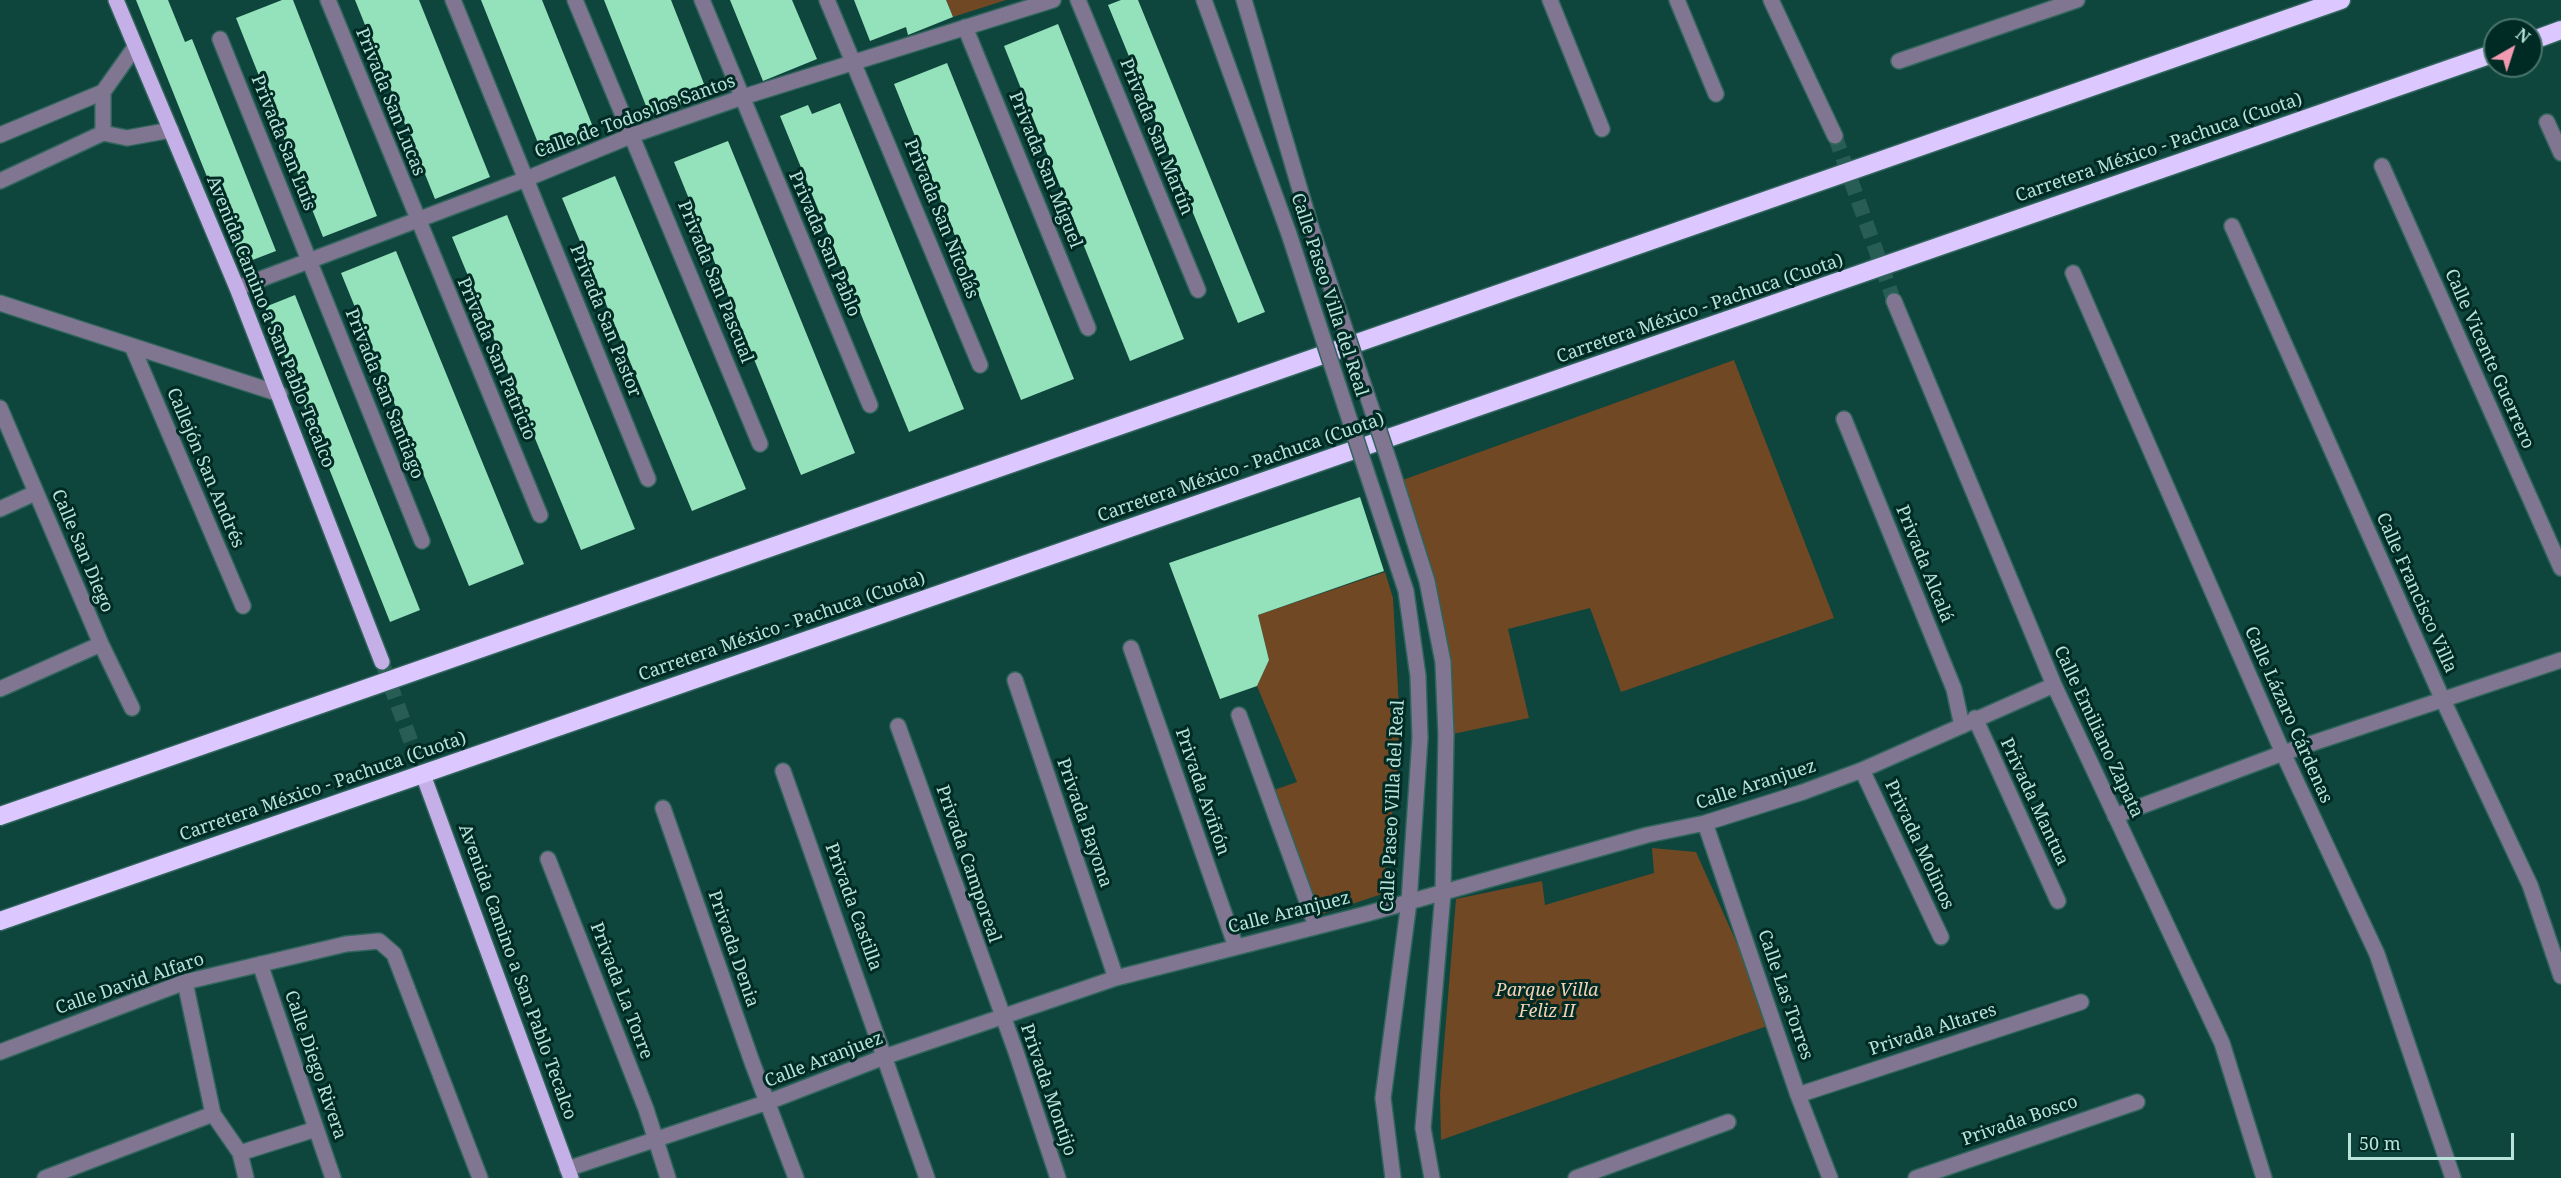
<!DOCTYPE html>
<html>
<head>
<meta charset="utf-8">
<style>
  body { margin:0 }
  #map { position:relative; width:2561px; height:1178px; overflow:hidden; background:#0e453d; font-family:"Noto Serif",serif }
  canvas { display:block }
  .north { position:absolute; left:2483px; top:18px; width:60px; height:60px; box-sizing:border-box; background:#002a24; border:2px solid #49746d; border-radius:50%; rotate:39deg; font-size:16px; font-weight:700; line-height:24px; text-align:center; color:#b7e3da }
  .north::after { content:''; display:block; margin:auto; width:21px; height:27px; background:#f19ab2; clip-path:polygon(50% 0,100% 100%,50% 72%,0 100%) }
  .scale { position:absolute; left:2348px; top:1133px; width:166px; height:27px; box-sizing:border-box; border:3px solid #b7e3da; border-top:0; padding-left:8px; font-size:18px; line-height:21px; white-space:nowrap; color:#b7e3da; -webkit-text-stroke:4px #002a24; paint-order:stroke }
</style>
</head>
<body>
<div id="map">
<canvas width="2561" height="1178"></canvas>
<div class="north">N</div>
<div class="scale">50 m</div>
</div>
<script>
const c = document.querySelector('canvas').getContext('2d');
c.lineJoin = 'round';
function paint(path, color) { c.fillStyle = color; c.fill(path, 'evenodd'); }
const poly = rows => new Path2D(rows.map(r => 'M' + r).join(''));
function strokePath(path, color, width, dash) { c.strokeStyle = color; c.lineWidth = width; c.lineCap = dash ? 'butt' : 'round'; c.setLineDash(dash || []); c.stroke(path); }
function drawText(font, color, halo, rows, align = 'center') {
  c.font = font + ' "Noto Serif",serif'; c.lineWidth = 6; c.setLineDash([]); c.textBaseline = 'middle'; c.strokeStyle = halo; c.fillStyle = color; for (const [text, x, y, turn = 0] of rows) {
    c.save(); c.translate(x, y); c.rotate((+turn || 0) * Math.PI / 180); c.textAlign = isNaN(turn) ? turn : align; if (halo) c.strokeText(text, 0, 0); c.fillText(text, 0, 0); c.restore();
  }
}
paint(poly([
  [946,0,1006,0,953,17],
  [1734,360,1834,618,1621,692,1590,608,1508,629,1529,718,1448,735,1444,663,1397,482],
  [1385,572,1393,598,1401,743,1382,894,1310,918,1271,791,1297,782,1257,686,1269,660,1258,615],
  [1652,848,1696,852,1773,1024,1441,1140,1440,1094,1456,899,1542,881,1545,905,1654,873]
]), '#704823');
paint(poly([
  [136,0,168,0,185,42,192,39,276,251,242,264],
  [282,0,293,0,377,216,323,237,236,18],
  [355,0,419,0,490,177,435,199],
  [481,0,542,0,597,137,544,158],
  [604,0,671,0,708,94,650,116],
  [730,0,792,0,817,59,763,81],
  [854,0,946,0,953,17,908,35,906,27,870,41],
  [1121,0,1138,0,1265,312,1238,323,1108,5],
  [1058,24,1184,339,1130,361,1004,46],
  [947,63,1074,379,1021,400,894,84],
  [840,103,964,409,909,432,780,116,808,105,812,114],
  [728,141,855,453,801,475,674,162],
  [615,176,746,489,692,511,562,198],
  [507,215,635,529,581,550,452,237],
  [396,251,524,564,469,586,341,273],
  [295,295,420,610,390,622,265,307],
  [1360,497,1384,571,1258,615,1269,660,1257,686,1220,699,1169,563]
]), '#94e2bb');
strokePath(poly([
  [1835,136,1894,301]
]), '#275d55', 15, [15, 8]);
strokePath(poly([
  [382,662,425,780]
]), '#275d55', 15, [15, 8]);
const minor = poly([
  [328,0,540,515],
  [453,0,648,479],
  [575,0,760,444],
  [702,0,870,405],
  [827,0,980,365],
  [1078,0,1198,290],
  [1204,0,1289,234],
  [1244,0,1311,227],
  [1550,0,1602,129],
  [1677,0,1716,94],
  [1771,0,1835,136],
  [965,27,1088,328],
  [220,39,422,541],
  [1899,61,2077,0],
  [2547,122,2561,153],
  [103,133,103,92],
  [0,135,103,92,135,47],
  [2382,166,2561,568],
  [0,181,103,133,127,138,171,130],
  [2232,226,2442,698,2530,885,2561,976],
  [2073,273,2283,753,2377,954,2453,1178],
  [237,288,526,179,633,135,743,97,1053,0],
  [1894,301,2054,685,2222,1043,2264,1178],
  [0,303,280,394],
  [132,346,243,606],
  [0,408,101,644,132,708],
  [1844,419,1954,689,1962,726],
  [1390,464,1427,581,1443,662,1446,735,1443,893,1423,1128,1432,1178],
  [1366,470,1406,591,1418,676,1420,738,1409,902,1383,1098,1393,1178],
  [0,509,35,493],
  [1131,648,1236,947],
  [1015,680,1116,978],
  [0,689,101,644],
  [1239,715,1316,926],
  [1975,718,2058,901],
  [898,726,1016,1052,1058,1178],
  [1862,770,1941,937],
  [783,771,927,1178],
  [663,808,752,1062,796,1178],
  [2115,816,2283,753,2561,660],
  [1705,823,1798,1095,1830,1178],
  [548,859,646,1109,668,1178],
  [260,964,333,1178],
  [185,982,213,1114,240,1153,246,1178],
  [0,1052,185,982,346,944,379,941,394,954,480,1178],
  [1798,1095,2081,1002],
  [240,1153,316,1129],
  [567,1169,768,1102,884,1057,1116,978,1366,914,1647,835,1705,823,1803,792,1862,770,2054,685],
  [45,1178,213,1114],
  [1576,1178,1728,1122],
  [1916,1178,2137,1102]
]);
const major = poly([
  [116,0,237,288,382,662],
  [425,780,571,1178]
]);
const highway = poly([
  [2531,41,2561,30],
  [0,816,2341,0],
  [0,921,2495,53]
]);
strokePath(minor, '#30655c', 18);
strokePath(major, '#30655c', 18);
strokePath(highway, '#30655c', 21);
strokePath(minor, '#807691', 15);
strokePath(major, '#c4afe6', 15);
strokePath(highway, '#dcc8fe', 18);
const minorBridge = poly([
  [1311,227,1390,464],
  [1289,234,1366,470]
]);
strokePath(minorBridge, '#30655c', 18, []);
strokePath(minorBridge, '#807691', 15);
drawText('18px', '#b7e3da', '#002a24', [
  ["Privada San Lucas",390,102,68],
  ["Calle de Todos los Santos",635,117,-20],
  ["Privada San Martín",1156,137,68],
  ["Privada San Luis",283,143,68],
  ["Carretera México - Pachuca (Cuota)",2159,148,-19],
  ["Privada San Miguel",1045,170,68],
  ["Privada San Nicolás",941,219,68],
  ["Privada San Pablo",824,244,67],
  ["Privada San Pascual",715,282,68],
  ["Calle Paseo Villa del Real",1329,295,72],
  ["Carretera México - Pachuca (Cuota)",1700,309,-19],
  ["Privada San Pastor",605,321,68],
  ["Avenida Camino a San Pablo Tecalco",270,322,68],
  ["Privada San Patricio",496,359,67],
  ["Calle Vicente Guerrero",2489,359,66],
  ["Privada San Santiago",384,394,68],
  ["Callejón San Andrés",205,468,67],
  ["Carretera México - Pachuca (Cuota)",1241,468,-19],
  ["Calle San Diego",82,551,67],
  ["Privada Alcalá",1924,564,68],
  ["Calle Francisco Villa",2416,593,66],
  ["Carretera México - Pachuca (Cuota)",782,627,-19],
  ["Calle Lázaro Cárdenas",2288,715,66],
  ["Calle Emiliano Zapata",2098,732,65],
  ["Calle Aranjuez",1756,785,-18],
  ["Carretera México - Pachuca (Cuota)",323,787,-19],
  ["Privada Aviñón",1202,792,71],
  ["Privada Mantua",2034,802,65],
  ["Calle Paseo Villa del Real",1393,806,-87],
  ["Privada Bayona",1084,823,71],
  ["Privada Molinos",1919,845,65],
  ["Privada Camporeal",968,864,71],
  ["Privada Castilla",853,907,70],
  ["Calle Aranjuez",1289,913,-14],
  ["Privada Denia",733,949,71],
  ["Avenida Camino a San Pablo Tecalco",517,972,70],
  ["Calle David Alfaro",130,984,-19],
  ["Privada La Torre",621,991,69],
  ["Calle Las Torres",1785,995,71],
  ["Privada Altares",1933,1030,-18],
  ["Calle Aranjuez",824,1060,-21],
  ["Calle Diego Rivera",315,1065,71],
  ["Privada Montijo",1048,1090,71],
  ["Privada Bosco",2020,1121,-19]
]);
drawText('italic 18px', '#f5d1b3', '#002a24', [
  ["Parque Villa",1547,991],
  ["Feliz II",1547,1012]
]);
</script>
</body>
</html>
